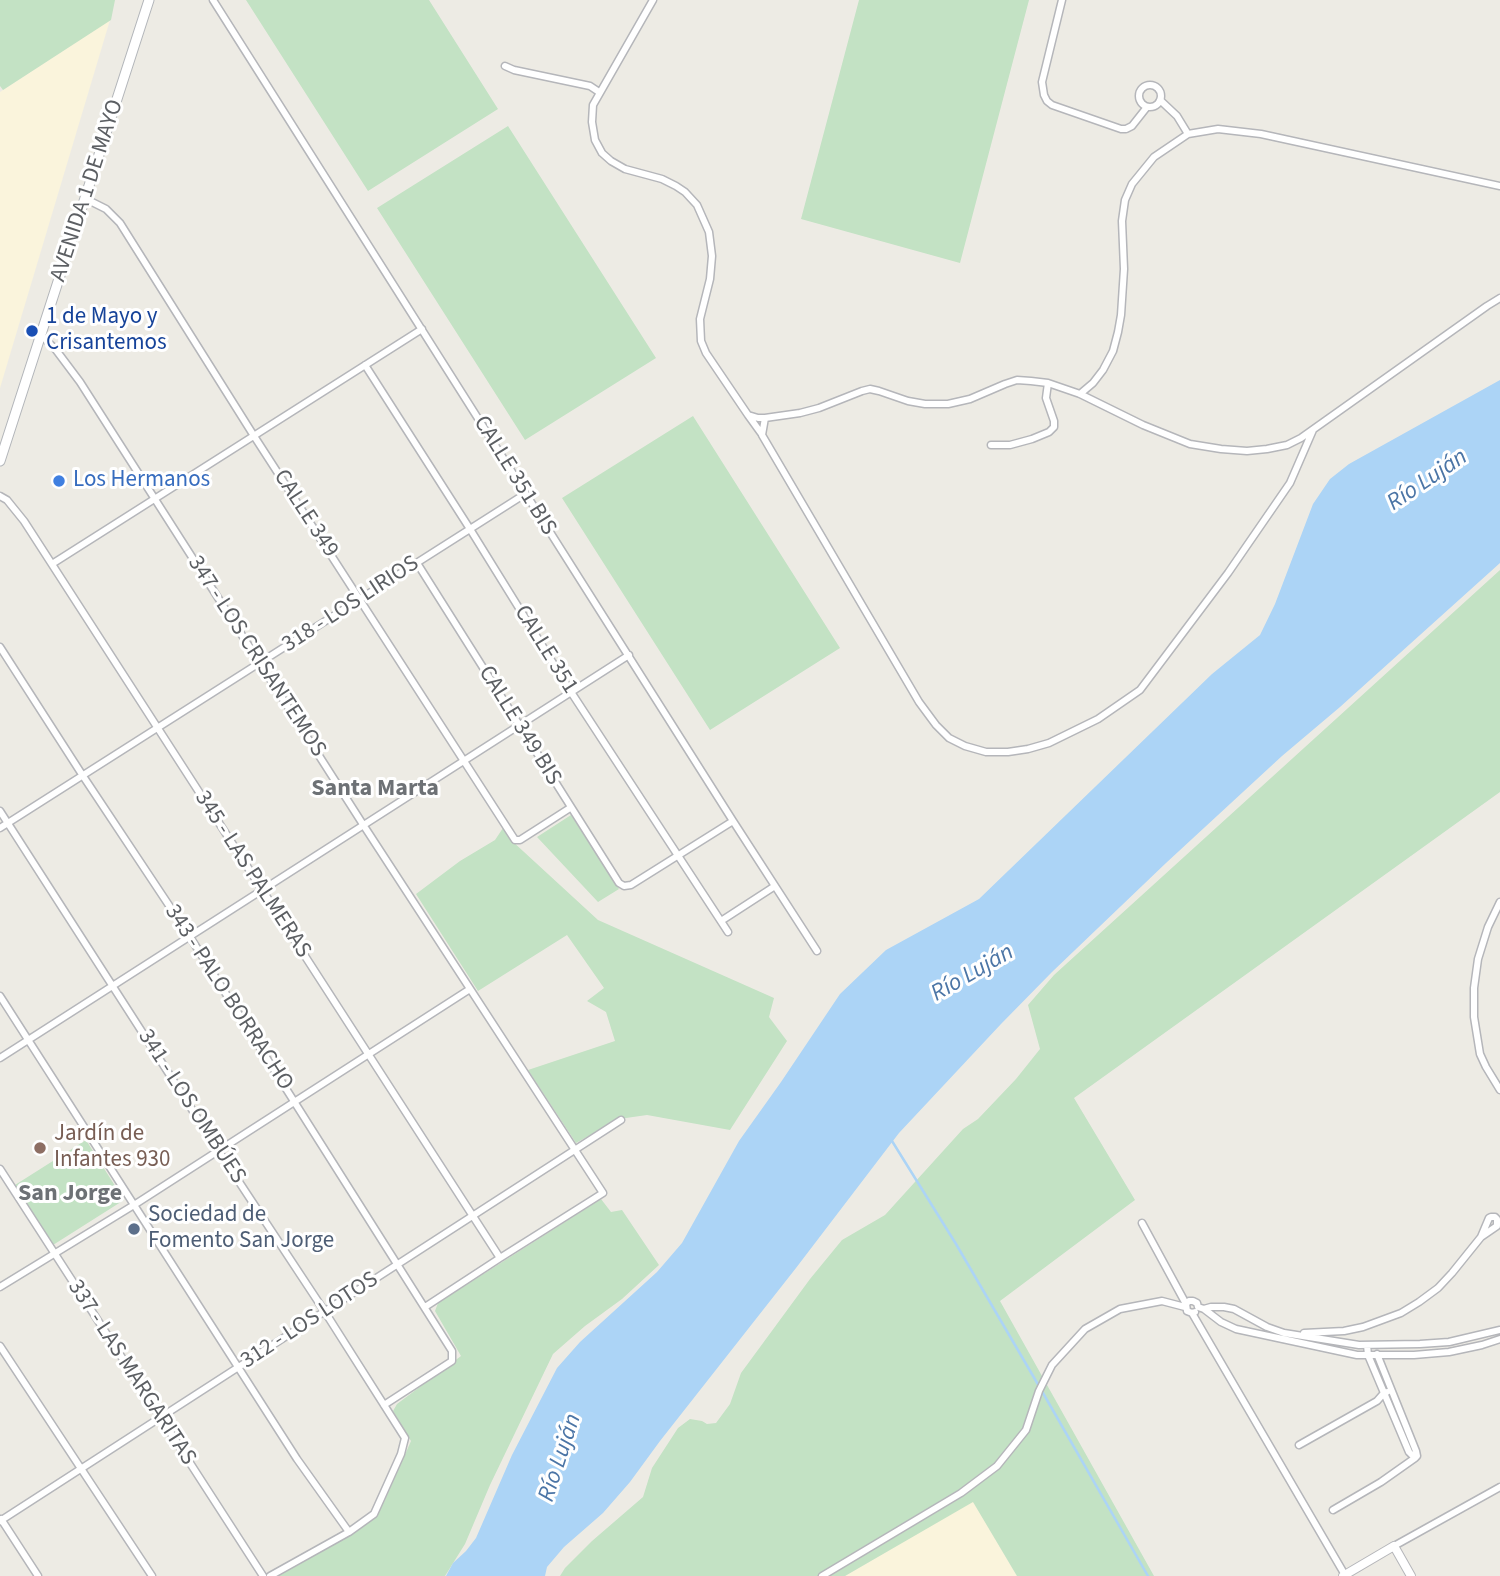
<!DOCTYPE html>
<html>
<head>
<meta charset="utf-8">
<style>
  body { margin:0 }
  canvas { display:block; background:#edebe4 }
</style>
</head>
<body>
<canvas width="1500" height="1576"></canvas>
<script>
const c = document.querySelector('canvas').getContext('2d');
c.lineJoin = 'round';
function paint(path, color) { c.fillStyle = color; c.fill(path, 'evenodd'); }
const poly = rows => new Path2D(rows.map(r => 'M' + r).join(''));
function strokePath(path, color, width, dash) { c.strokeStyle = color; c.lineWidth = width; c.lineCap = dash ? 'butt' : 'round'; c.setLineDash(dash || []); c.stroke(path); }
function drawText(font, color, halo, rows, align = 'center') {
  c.font = font + ' "Source Sans 3",sans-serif'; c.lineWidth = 6; c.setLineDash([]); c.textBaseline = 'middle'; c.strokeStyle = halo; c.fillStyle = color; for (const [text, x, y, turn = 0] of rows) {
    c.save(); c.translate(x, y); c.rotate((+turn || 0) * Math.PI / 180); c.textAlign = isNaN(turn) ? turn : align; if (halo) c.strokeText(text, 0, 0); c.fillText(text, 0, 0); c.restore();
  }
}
paint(poly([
  [110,20,0,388,0,92],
  [973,1501,1017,1576,845,1576]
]), '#faf4dc');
paint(poly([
  [0,0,115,0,111,20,3,90,0,86],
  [246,0,429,0,498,109,368,191],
  [859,0,1029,0,960,263,801,219],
  [508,126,656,358,525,440,377,208],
  [693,416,840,648,710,730,562,498],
  [1500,570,1500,792,1074,1098,1135,1200,1000,1301,1154,1576,1017,1576,973,1502,845,1576,560,1576,565,1568,592,1541,643,1497,652,1468,678,1428,690,1419,702,1421,707,1424,716,1423,730,1404,741,1373,810,1279,842,1240,885,1215,963,1129,978,1119,1016,1079,1040,1049,1028,1005,1054,975],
  [571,815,619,889,598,902,537,837],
  [503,828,511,840,598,920,774,998,769,1017,787,1041,730,1130,647,1115,619,1119,576,1143,528,1070,615,1041,606,1012,587,1001,604,988,567,935,478,991,416,894,460,861,495,840],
  [86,1140,124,1200,53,1245,15,1185],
  [601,1199,611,1212,622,1210,659,1265,622,1299,585,1326,553,1354,490,1485,465,1544,445,1576,278,1576,351,1535,384,1502,411,1441,393,1411,397,1404,461,1356,435,1311,438,1303]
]), '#c3e2c4');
paint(poly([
  [1500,380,1500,563,1340,707,1282,756,1166,863,1052,972,1001,1024,899,1133,796,1268,660,1441,630,1482,603,1513,564,1547,547,1567,545,1576,446,1576,453,1563,466,1551,476,1538,512,1455,557,1368,580,1342,657,1272,682,1243,739,1141,781,1082,840,994,886,950,979,899,1212,674,1260,635,1275,604,1313,504,1330,479,1349,464]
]), '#acd4f6');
strokePath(poly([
  [892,1141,956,1244,1043,1393,1148,1576]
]), '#acd4f6', 2.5);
const minor = poly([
  [213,0,733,821,817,951],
  [653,0,593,105,592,122,595,140,602,153,611,161,625,169,662,179,676,186,685,192,697,205,709,232,712,256,710,279,700,319,701,341,706,353,748,415],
  [1062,0,1042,82,1044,95,1047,101,1052,105,1121,129,1126,129,1132,126,1147,107],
  [505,66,514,70,590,86,599,92],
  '1139 96a11 11 0 1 1 22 0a11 11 0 1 1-22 0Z',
  [1160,100,1177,116,1188,134],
  [86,199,106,209,120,223,254,436,515,840,520,840,570,808],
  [42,336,56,350,80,382,364,826,603,1193,500,1258,425,1307],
  [365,365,470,529,571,692,728,932],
  [1080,394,1093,383,1103,370,1113,351,1118,332,1121,315,1124,269,1122,221,1125,200,1132,184,1154,157,1188,134,1218,129,1261,134,1500,186],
  [765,418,762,435,919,702,936,725,949,738,965,746,986,752,1008,752,1028,749,1049,743,1098,719,1140,690,1228,573,1290,483,1313,430],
  [761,433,748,415,758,418,765,418,800,413,819,408,862,391,870,389,879,391,908,401,925,404,948,404,970,399,1005,384,1017,380,1031,381,1048,383,1080,394,1143,425,1190,444,1221,449,1247,451,1267,449,1287,445,1301,438,1487,306,1500,298],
  [991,445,1010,445,1032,439,1049,432,1054,427,1054,421,1046,398,1048,383],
  [0,496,7,500,24,521,500,1258],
  [417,563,619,883,624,886,631,885,733,821],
  [52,564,422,329],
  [0,647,83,776,190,937,452,1351,452,1361,384,1405],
  [0,811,218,1150,325,1312,405,1438,401,1454,374,1514,349,1532,270,1576],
  [0,828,525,494],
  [1500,902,1488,927,1478,959,1474,988,1474,1017,1480,1054,1486,1067,1500,1090],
  [721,921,775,886],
  [0,996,297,1459,349,1532],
  [0,1058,629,655],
  [0,1169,263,1576],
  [1142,1223,1186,1304,1187,1311,1192,1313,1195,1312],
  [0,1287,134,1205,470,989],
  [1186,1304,1189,1301,1193,1301,1197,1303,1198,1307,1204,1309,1221,1322,1236,1329,1357,1355,1414,1355,1449,1352,1482,1345,1500,1339],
  [1204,1309,1211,1307,1224,1307,1234,1309,1267,1327,1284,1333,1359,1345,1420,1344,1449,1342,1500,1330],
  [1192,1313,1345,1575],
  [1304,1333,1344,1331,1363,1327,1401,1313,1419,1302,1438,1288,1452,1273,1481,1237,1489,1218,1491,1217,1495,1217,1497,1219,1497,1226,1481,1237],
  [1367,1345,1368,1355,1409,1452,1415,1458],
  [0,1346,152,1576],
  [1377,1354,1416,1451,1417,1456,1415,1458],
  [1299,1445,1377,1401,1384,1393,1387,1392],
  [1333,1510,1381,1482,1415,1458],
  [1,1519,38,1576],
  [0,1521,621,1120],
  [1394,1546,1500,1487],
  [822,1576,961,1493,997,1466,1026,1430,1039,1391,1052,1365,1085,1329,1120,1309,1162,1301,1185,1307]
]);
const tertiary = poly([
  [1343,1576,1394,1546,1411,1576]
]);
const secondary = poly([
  [0,461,149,0]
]);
strokePath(minor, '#b5b6ba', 9);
strokePath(tertiary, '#b5b6ba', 10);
strokePath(secondary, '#b3b6ba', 11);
strokePath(minor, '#fff', 6);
strokePath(tertiary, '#fff', 8);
strokePath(secondary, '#fff', 9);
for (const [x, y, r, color] of [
  [32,331,7,"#1a4fb4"],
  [59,481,7,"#3f7fe0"],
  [40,1148,7,"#8d6e63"],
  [134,1229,7,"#5c6f8a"]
]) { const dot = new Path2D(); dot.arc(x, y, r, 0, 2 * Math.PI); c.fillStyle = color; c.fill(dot); strokePath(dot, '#fff', 2.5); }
drawText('23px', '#5c5f63', '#fff', [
  ["AVENIDA 1 DE MAYO",88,191,-72],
  ["CALLE 351 BIS",514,476,58],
  ["CALLE 349",305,514,57],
  ["318 - LOS LIRIOS",351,605,-33],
  ["CALLE 351",545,650,58],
  ["347 - LOS CRISANTEMOS",256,657,57],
  ["CALLE 349 BIS",519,726,58],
  ["345 - LAS PALMERAS",252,875,57],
  ["343 - PALO BORRACHO",228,998,57],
  ["341 - LOS OMBÚES",191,1107,57],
  ["312 - LOS LOTOS",310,1321,-33],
  ["337 - LAS MARGARITAS",131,1373,57]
]);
drawText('23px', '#164399', '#fff', [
  ["1 de Mayo y",46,318],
  ["Crisantemos",46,344]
], 'left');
drawText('23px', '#366cbe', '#fff', [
  ["Los Hermanos",73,481]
], 'left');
drawText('23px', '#785e54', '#fff', [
  ["Jardín de",54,1135],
  ["Infantes 930",54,1161]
], 'left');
drawText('23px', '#4e5e75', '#fff', [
  ["Sociedad de",148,1216],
  ["Fomento San Jorge",148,1242]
], 'left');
drawText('italic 24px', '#4b75a6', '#fff', [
  ["Río Luján",1428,481,-34],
  ["Río Luján",973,974,-30],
  ["Río Luján",561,1458,-72]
]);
drawText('bold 24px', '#6d7175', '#fff', [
  ["Santa Marta",375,790],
  ["San Jorge",70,1195]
]);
</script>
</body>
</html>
